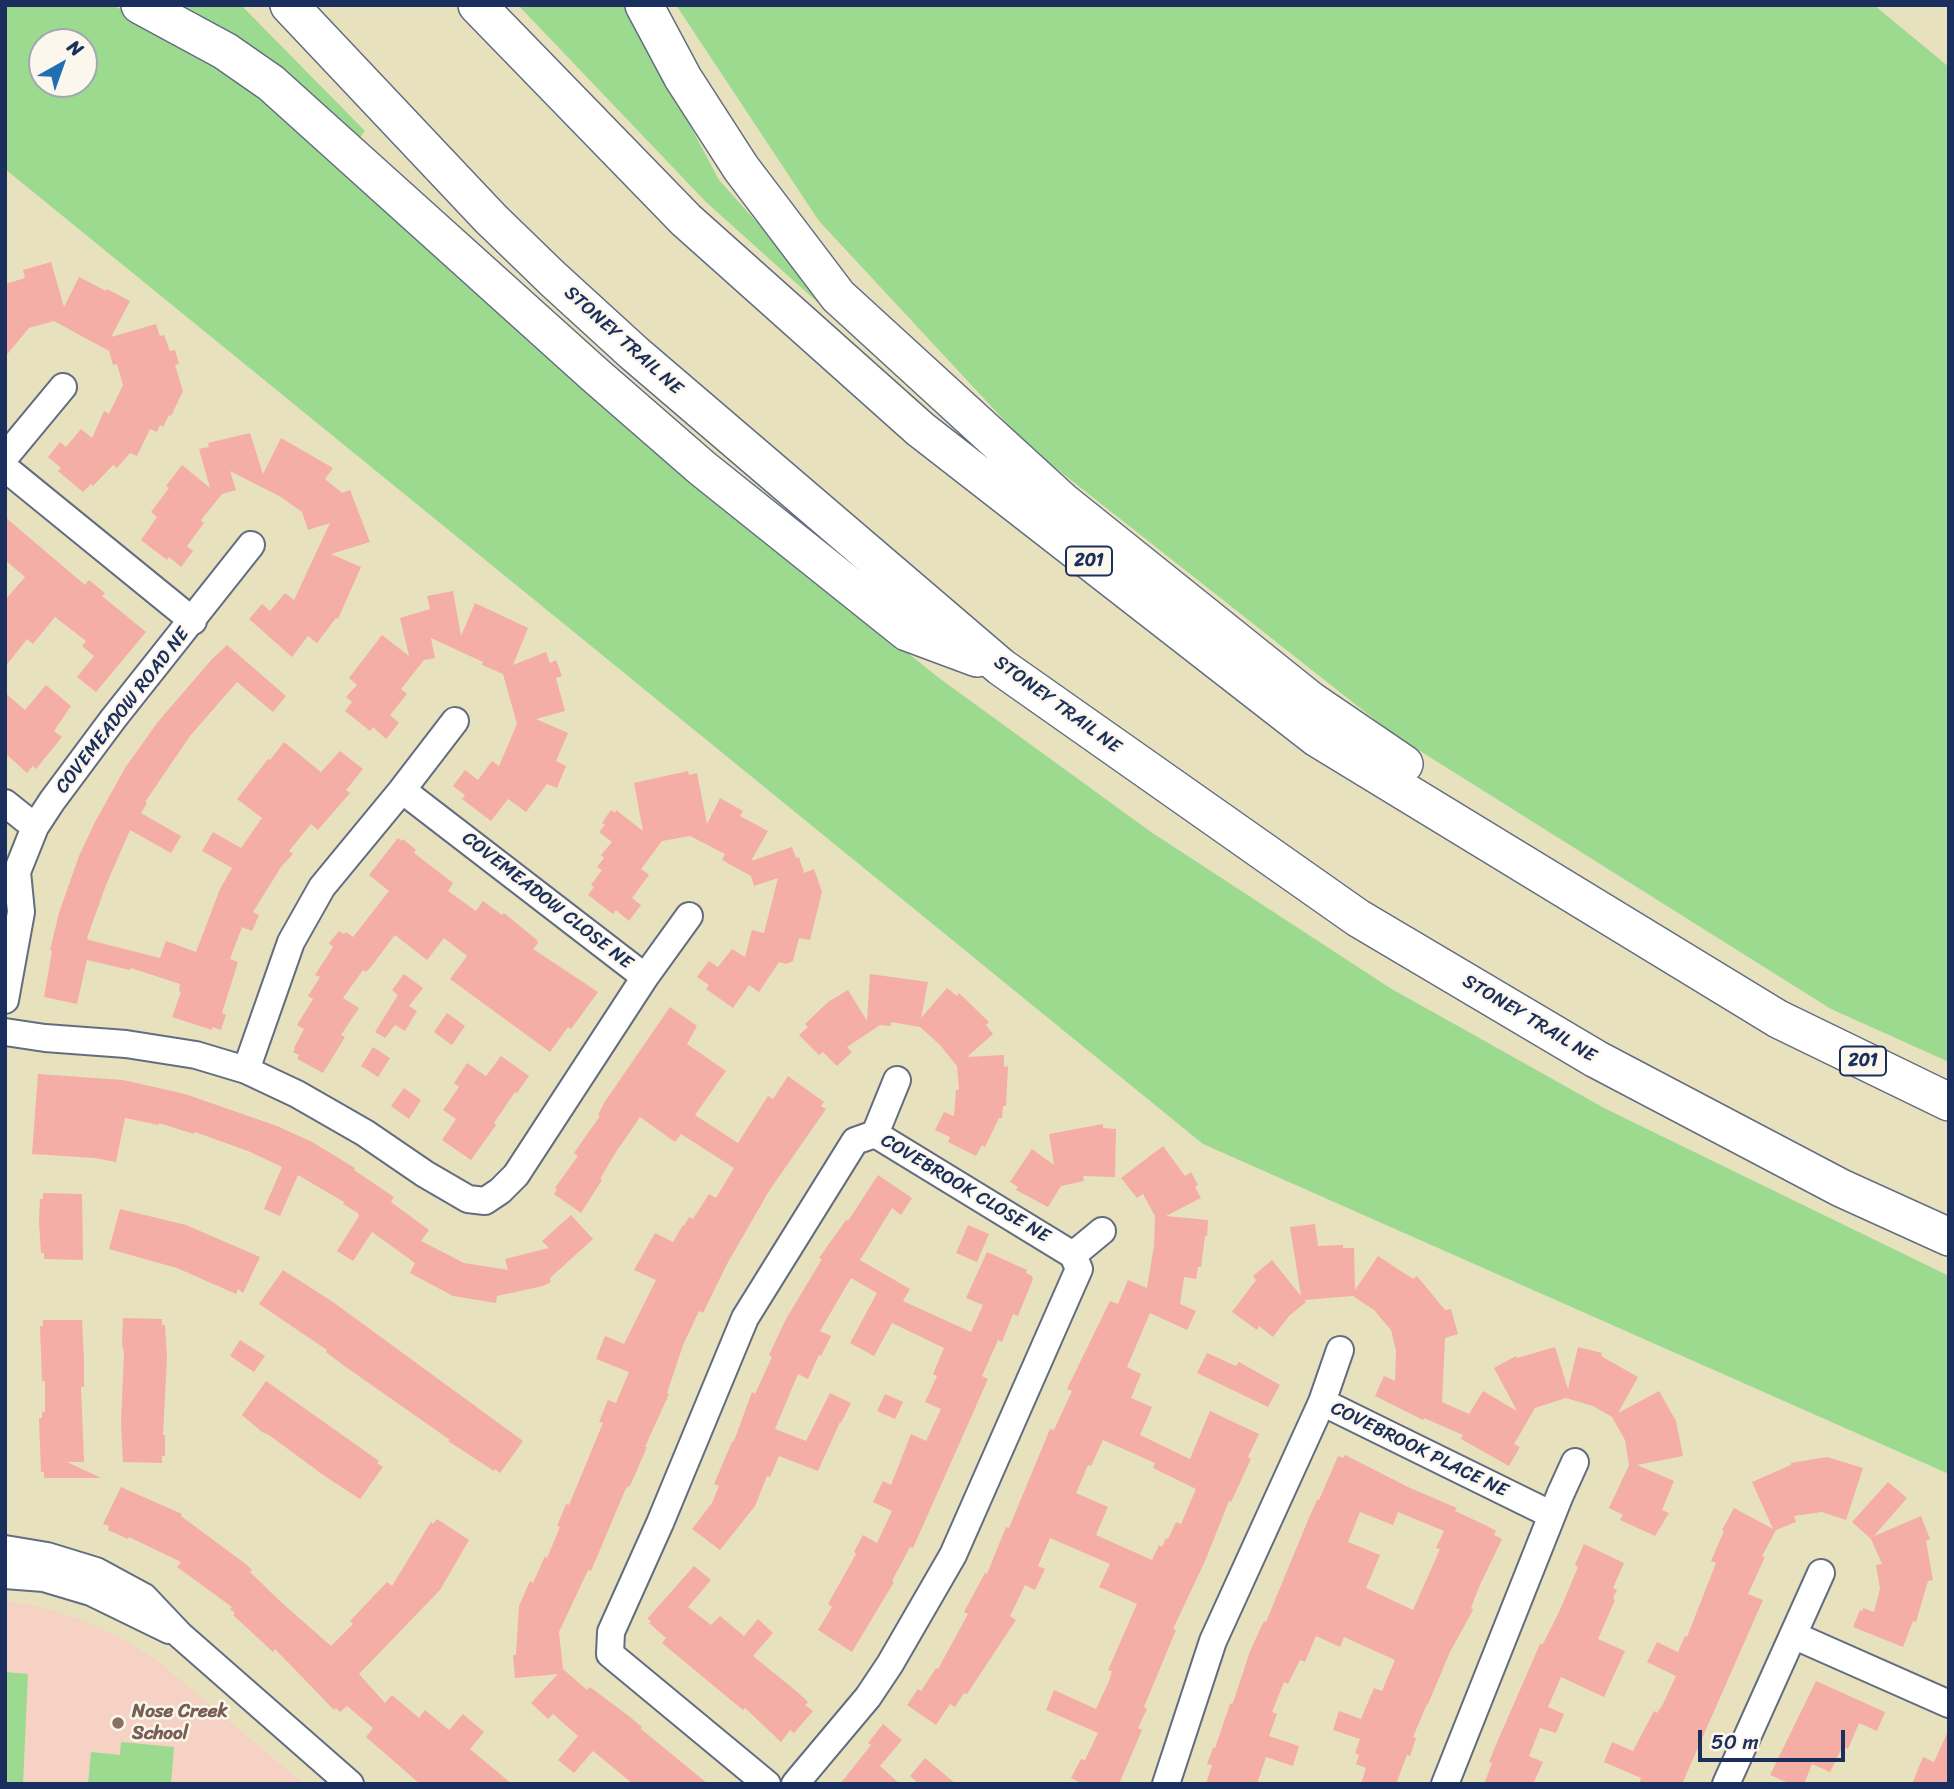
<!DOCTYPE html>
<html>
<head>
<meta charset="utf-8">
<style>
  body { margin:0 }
  #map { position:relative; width:1954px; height:1789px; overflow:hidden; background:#e8e1be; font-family:Sriracha,sans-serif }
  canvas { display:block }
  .frame { position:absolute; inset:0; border:7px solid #1b2f5e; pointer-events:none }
  .north { position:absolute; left:28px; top:28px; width:70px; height:70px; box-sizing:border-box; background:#fbf7ec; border:2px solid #a1a7b3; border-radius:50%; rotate:40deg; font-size:19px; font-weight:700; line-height:28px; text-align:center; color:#1b2f5e }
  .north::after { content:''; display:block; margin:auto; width:24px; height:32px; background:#1f6fb2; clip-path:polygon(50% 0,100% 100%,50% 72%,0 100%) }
  .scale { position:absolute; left:1698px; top:1730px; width:147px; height:32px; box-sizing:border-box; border:4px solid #1b2f5e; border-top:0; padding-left:9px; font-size:21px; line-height:24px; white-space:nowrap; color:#1b2f5e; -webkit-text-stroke:5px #fbf7ec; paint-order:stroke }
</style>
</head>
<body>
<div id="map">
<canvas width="1954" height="1789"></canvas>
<div class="frame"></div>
<div class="north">N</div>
<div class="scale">50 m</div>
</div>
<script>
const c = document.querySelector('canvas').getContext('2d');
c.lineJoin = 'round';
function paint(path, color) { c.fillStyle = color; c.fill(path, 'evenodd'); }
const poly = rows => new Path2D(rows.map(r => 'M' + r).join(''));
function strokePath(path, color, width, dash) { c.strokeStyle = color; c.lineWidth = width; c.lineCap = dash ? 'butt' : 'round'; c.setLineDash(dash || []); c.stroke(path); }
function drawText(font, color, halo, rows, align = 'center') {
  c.font = font + ' Sriracha,sans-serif'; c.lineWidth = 5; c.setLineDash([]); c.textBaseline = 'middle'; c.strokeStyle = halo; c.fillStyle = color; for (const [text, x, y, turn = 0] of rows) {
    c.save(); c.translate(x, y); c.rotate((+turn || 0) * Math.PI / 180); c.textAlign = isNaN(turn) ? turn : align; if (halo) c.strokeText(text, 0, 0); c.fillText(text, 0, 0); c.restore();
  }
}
paint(poly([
  [5,1601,38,1606,80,1619,121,1638,159,1662,304,1784,5,1784]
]), '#f6d2c4');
paint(poly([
  [5,5,111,5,170,30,263,97,698,485,939,678,1151,832,1390,988,1606,1109,1949,1276,1949,1474,1203,1144,5,169],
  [42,42,84,42,84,84,42,84],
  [182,5,241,5,365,131,359,139,199,14],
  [518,5,626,5,719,180,875,354,706,202],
  [676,5,1874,5,1949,67,1949,1062,1831,1009,1393,734,1029,447,819,221],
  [5,1672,28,1674,23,1784,5,1784],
  [121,1742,174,1747,171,1784,88,1784,91,1752,120,1755]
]), '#9bda8f');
paint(poly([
  [51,262,64,307,79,277,106,291,107,289,130,301,111,337,156,324,160,336,164,335,170,351,175,350,179,364,175,365,183,391,171,416,169,415,163,427,160,425,157,432,150,429,137,456,130,453,117,468,113,465,93,486,91,484,83,492,58,471,61,468,48,457,60,442,66,447,81,429,92,438,104,411,109,414,123,385,117,364,113,365,109,351,54,321,29,328,5,357,5,284,25,278,23,270],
  [250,433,263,474,281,438,333,468,325,479,342,493,350,490,370,542,331,554,361,567,338,619,336,618,317,643,308,636,292,657,249,619,262,604,270,611,285,593,294,600,330,523,308,530,302,512,281,497,230,471,236,490,222,494,201,520,204,523,187,546,193,551,181,567,169,557,167,560,141,540,157,517,151,512,169,488,166,486,182,465,210,488,199,449,209,447,208,443],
  [5,517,85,585,89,580,105,593,102,596,146,632,96,692,77,677,94,656,82,646,86,641,55,617,33,644,27,639,5,667,5,600,25,577,5,560],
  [453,591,461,636,475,603,528,628,513,665,546,652,550,663,556,660,562,676,556,678,565,711,536,719,568,733,556,761,566,766,557,788,547,784,526,812,508,799,491,821,462,799,465,795,453,786,465,770,478,780,492,761,499,766,517,724,503,674,482,665,483,662,431,638,435,658,424,660,401,689,407,694,390,715,399,723,386,739,373,727,370,731,345,711,352,702,346,697,357,685,349,678,382,635,409,656,400,618,430,609,427,596],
  [227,645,286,696,273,712,237,682,190,736,145,802,147,803,141,813,181,836,171,853,130,830,106,885,87,938,89,940,160,958,166,941,196,952,220,889,232,868,202,851,213,832,241,848,262,818,237,799,268,759,270,760,284,742,321,772,340,751,363,769,346,790,350,793,318,830,311,824,289,851,293,854,281,867,253,912,259,915,252,931,242,927,230,959,238,962,222,1013,226,1015,221,1030,212,1027,212,1030,172,1017,181,992,179,991,180,984,131,968,130,970,87,960,77,1004,44,997,52,951,50,950,59,913,79,856,95,822,125,768,157,723,212,659],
  [46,685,71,706,54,731,62,737,36,769,33,766,27,773,5,753,5,693,25,710],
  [688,771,689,775,697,773,707,824,720,798,743,811,740,816,768,831,751,861,792,847,796,858,799,857,804,873,814,869,822,892,810,940,799,938,793,961,786,964,779,962,759,992,749,985,733,1008,706,989,709,985,697,977,709,961,718,967,732,949,745,957,752,930,764,933,778,878,754,886,751,876,722,860,725,854,690,836,662,841,641,869,649,875,632,898,641,905,629,921,616,910,613,914,588,895,594,887,591,885,602,870,597,867,604,858,601,855,612,842,599,832,605,825,602,823,611,810,615,813,616,810,643,831,634,783],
  [398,838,402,841,403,839,416,850,414,853,453,883,448,891,476,911,483,901,502,915,504,913,537,940,538,943,533,949,598,992,571,1029,568,1027,550,1052,450,979,467,956,444,938,427,960,395,935,370,968,366,972,363,970,343,998,359,1008,341,1035,345,1037,323,1073,297,1059,299,1055,293,1052,295,1049,294,1048,304,1029,297,1025,313,999,308,996,320,977,315,975,333,947,329,943,339,931,344,934,346,932,353,937,389,891,369,875],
  [404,974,423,988,409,1006,417,1011,405,1031,395,1025,385,1038,375,1032,398,995,392,990],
  [870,974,928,982,921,1018,947,988,957,996,959,993,989,1022,986,1025,993,1034,967,1057,1004,1055,1004,1067,1008,1066,1006,1106,1003,1106,1002,1118,999,1118,985,1147,982,1145,976,1156,948,1142,950,1137,935,1130,944,1112,954,1116,956,1090,959,1090,957,1066,940,1045,920,1027,891,1022,891,1026,880,1025,847,1047,852,1052,837,1066,823,1052,819,1055,799,1035,808,1027,805,1024,828,1002,848,990,867,1021],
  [670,1007,697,1026,687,1044,726,1071,695,1115,738,1143,768,1096,773,1099,788,1076,824,1102,821,1106,826,1109,769,1191,727,1264,703,1313,699,1311,683,1345,667,1393,669,1394,645,1447,647,1447,630,1486,626,1488,591,1571,588,1570,559,1632,563,1669,587,1690,590,1687,630,1717,642,1727,641,1729,708,1784,633,1784,593,1751,574,1773,558,1760,578,1736,553,1714,548,1719,531,1703,558,1674,515,1678,513,1655,516,1655,519,1606,530,1581,533,1583,545,1556,547,1558,560,1527,557,1526,566,1504,569,1505,603,1423,599,1422,608,1400,616,1403,629,1372,596,1359,605,1336,624,1344,656,1280,634,1270,655,1233,673,1242,683,1225,684,1226,689,1217,693,1219,709,1194,716,1198,734,1168,681,1134,675,1142,640,1117,614,1155,600,1179,602,1180,581,1213,554,1194,557,1190,555,1188,578,1156,574,1153,600,1116,598,1115,604,1103],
  [447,1013,465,1026,452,1045,434,1032],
  [373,1047,390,1058,378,1077,361,1066],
  [501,1056,529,1076,517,1093,515,1092,494,1123,496,1125,471,1160,442,1140,456,1119,443,1110,459,1087,454,1083,467,1063,486,1076],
  [38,1074,123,1080,185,1094,277,1126,312,1142,355,1168,354,1170,394,1197,391,1202,429,1230,421,1241,464,1263,508,1270,505,1259,549,1248,542,1241,571,1215,593,1239,550,1278,551,1282,543,1286,497,1296,496,1303,453,1296,410,1273,415,1263,372,1232,353,1261,337,1251,359,1216,358,1213,343,1204,344,1202,298,1175,280,1216,264,1209,282,1167,248,1151,195,1132,194,1134,159,1123,159,1125,125,1118,116,1162,95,1158,32,1154],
  [404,1088,421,1100,409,1119,391,1106],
  [1103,1124,1103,1128,1116,1129,1115,1177,1083,1176,1084,1181,1061,1186,1048,1207,1016,1190,1018,1187,1010,1182,1032,1149,1054,1165,1049,1134],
  [1163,1146,1185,1176,1191,1172,1198,1185,1195,1187,1201,1198,1166,1216,1208,1220,1207,1236,1205,1236,1201,1267,1198,1267,1196,1279,1184,1277,1180,1304,1196,1311,1187,1330,1150,1313,1127,1367,1141,1374,1131,1398,1152,1407,1140,1435,1190,1459,1210,1411,1259,1434,1248,1457,1251,1459,1231,1502,1229,1501,1205,1561,1173,1629,1176,1630,1144,1707,1147,1709,1138,1728,1142,1730,1119,1784,1082,1784,1071,1778,1081,1759,1085,1760,1098,1733,1046,1710,1054,1690,1096,1709,1109,1681,1112,1671,1108,1670,1137,1604,1099,1587,1110,1564,1050,1538,1038,1566,1045,1569,1035,1590,1025,1585,1010,1616,1016,1620,967,1694,964,1693,955,1707,950,1704,936,1725,907,1705,918,1689,921,1691,936,1668,938,1669,968,1614,964,1612,985,1573,987,1574,1006,1527,1009,1528,1050,1429,1054,1430,1072,1391,1067,1389,1110,1301,1118,1304,1128,1280,1147,1288,1154,1246,1155,1216,1143,1194,1137,1198,1121,1178],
  [1103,1440,1155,1463,1153,1468,1196,1489,1181,1524,1176,1522,1168,1539,1166,1538,1162,1547,1159,1545,1152,1560,1096,1535,1108,1507,1076,1493,1088,1465,1091,1466],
  [878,1175,912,1198,901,1215,892,1208,860,1260,910,1289,903,1301,971,1332,983,1305,966,1298,987,1252,1027,1270,1026,1273,1032,1276,1033,1279,1018,1316,1013,1314,1002,1342,998,1340,982,1376,988,1379,913,1548,910,1547,892,1581,894,1582,852,1652,818,1630,832,1607,828,1604,856,1554,854,1552,863,1535,877,1543,892,1511,873,1502,883,1481,891,1485,911,1434,926,1441,941,1409,925,1402,937,1376,933,1374,944,1348,892,1323,874,1356,850,1343,877,1293,851,1278,820,1331,831,1336,821,1356,819,1355,808,1379,798,1374,775,1429,806,1441,830,1393,851,1403,841,1423,840,1422,818,1471,779,1456,770,1477,767,1476,755,1506,720,1550,692,1529,712,1503,719,1486,714,1484,732,1442,734,1441,752,1392,755,1394,772,1357,769,1355,786,1319,822,1259,819,1258,846,1220,848,1221],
  [43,1193,82,1194,83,1260,44,1259,44,1253,41,1253,39,1221,40,1199,43,1199],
  [120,1209,186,1225,260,1257,243,1293,238,1289,236,1294,177,1268,109,1249],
  [1315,1224,1318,1246,1343,1245,1343,1248,1354,1248,1355,1290,1378,1256,1413,1279,1417,1276,1445,1310,1451,1309,1458,1334,1445,1338,1442,1402,1469,1414,1483,1391,1517,1411,1494,1368,1516,1356,1517,1358,1555,1347,1568,1389,1578,1347,1602,1353,1601,1356,1638,1377,1618,1413,1659,1391,1676,1421,1683,1456,1637,1465,1674,1481,1662,1510,1669,1513,1655,1536,1620,1520,1623,1515,1609,1508,1629,1465,1625,1440,1612,1417,1593,1406,1566,1398,1535,1408,1514,1444,1520,1447,1509,1466,1461,1439,1463,1435,1424,1418,1423,1420,1375,1396,1384,1376,1395,1381,1396,1351,1391,1330,1374,1310,1353,1296,1304,1300,1306,1302,1289,1316,1273,1337,1259,1326,1257,1330,1232,1312,1256,1280,1253,1276,1272,1260,1301,1296,1290,1227],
  [968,1225,989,1234,977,1262,956,1253],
  [283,1270,333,1302,523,1441,500,1473,495,1469,494,1471,448,1441,450,1440,343,1365,326,1352,327,1350,259,1304],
  [123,1318,162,1319,162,1325,165,1325,167,1357,163,1435,165,1435,165,1456,162,1456,162,1463,123,1462,121,1423,124,1352,122,1345],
  [43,1320,82,1320,84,1360,84,1387,81,1387,84,1462,67,1462,101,1478,44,1478,44,1472,41,1472,39,1418,42,1418,42,1412,45,1412,45,1381,42,1381,40,1326,43,1326],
  [240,1340,265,1356,254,1372,230,1356],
  [1207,1353,1236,1366,1239,1362,1280,1385,1268,1407,1197,1373],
  [266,1381,379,1461,377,1463,383,1467,360,1499,326,1477,269,1435,262,1432,242,1415],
  [885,1394,903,1402,895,1419,877,1411],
  [1345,1455,1410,1488,1457,1508,1455,1511,1487,1526,1496,1531,1494,1535,1502,1539,1479,1587,1471,1608,1473,1610,1450,1652,1428,1704,1427,1704,1413,1737,1416,1738,1410,1756,1407,1755,1396,1784,1361,1784,1366,1768,1356,1764,1359,1755,1355,1753,1360,1739,1333,1730,1339,1711,1361,1719,1374,1688,1382,1691,1395,1660,1344,1637,1340,1647,1316,1636,1305,1662,1300,1660,1288,1684,1284,1682,1272,1712,1277,1714,1269,1736,1299,1746,1293,1766,1266,1757,1257,1784,1206,1784,1212,1765,1207,1764,1213,1748,1215,1748,1230,1704,1233,1703,1250,1651,1264,1621,1266,1622,1308,1520,1317,1500,1319,1500,1338,1456,1343,1458],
  [1360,1512,1393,1525,1398,1512,1444,1531,1436,1548,1440,1549,1413,1610,1366,1588,1380,1555,1348,1542],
  [1827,1457,1863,1468,1846,1520,1822,1512,1794,1516,1796,1522,1776,1530,1762,1556,1765,1557,1748,1594,1763,1600,1682,1784,1639,1784,1641,1778,1604,1762,1612,1742,1633,1751,1654,1711,1657,1713,1663,1704,1676,1676,1647,1662,1657,1642,1678,1652,1685,1636,1687,1637,1716,1563,1711,1561,1724,1531,1722,1530,1734,1508,1773,1529,1752,1482,1791,1465,1791,1463],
  [1888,1482,1907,1498,1874,1536,1921,1516,1930,1539,1926,1541,1933,1580,1928,1581,1916,1622,1913,1621,1903,1647,1853,1627,1860,1610,1863,1611,1863,1608,1874,1612,1880,1589,1876,1565,1882,1564,1871,1539,1852,1522],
  [121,1487,182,1514,181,1516,247,1565,252,1570,250,1572,282,1603,331,1646,353,1624,350,1621,387,1582,392,1586,431,1522,433,1524,437,1519,469,1540,440,1590,359,1674,385,1703,392,1695,419,1718,425,1710,449,1730,463,1714,484,1732,470,1749,512,1784,420,1784,366,1737,373,1728,347,1706,340,1712,336,1708,334,1710,275,1649,273,1652,233,1615,235,1613,230,1609,232,1607,177,1567,181,1562,129,1537,128,1539,108,1530,109,1526,103,1524],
  [1584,1544,1624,1563,1613,1588,1617,1590,1613,1598,1615,1600,1598,1639,1625,1651,1604,1697,1561,1677,1548,1707,1564,1714,1556,1733,1540,1728,1529,1756,1543,1762,1533,1784,1484,1784,1492,1763,1489,1762,1495,1747,1540,1644,1543,1644,1559,1612,1578,1567,1575,1565],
  [694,1566,711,1580,688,1607,711,1625,720,1616,744,1636,758,1619,773,1633,753,1656,795,1690,808,1702,805,1705,813,1711,794,1733,790,1730,781,1742,745,1708,743,1710,662,1643,666,1638,649,1623,651,1621,647,1619],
  [1816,1681,1885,1712,1877,1731,1859,1723,1848,1749,1843,1746,1830,1772,1812,1764,1804,1784,1791,1784,1770,1775],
  [883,1724,902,1740,880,1766,900,1784,840,1784,871,1745,868,1743],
  [1949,1729,1949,1784,1912,1784,1923,1757,1934,1762],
  [925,1758,956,1784,919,1784,910,1776]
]), '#f4aea5');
const minor = poly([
  [5,457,63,387],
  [5,468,193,621],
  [402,790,455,721],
  [5,803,35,827],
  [5,885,17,872,35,827,52,801,113,719,251,545],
  [5,1000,21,912,17,872],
  [5,1032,45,1038,126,1044,196,1055,246,1070,297,1094,365,1133,425,1174,468,1199,485,1201,500,1191,516,1175,645,977,689,916],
  [246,1070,291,942,322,887,402,790,645,977],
  [875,1134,897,1080],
  [1073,1255,1102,1231],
  [1322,1402,1340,1350],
  [5,1549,47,1556,96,1571,144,1597,180,1635,350,1784],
  [5,1575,44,1578,91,1592,169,1630],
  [1793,1635,1949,1704],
  [767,1784,610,1654,611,1632,660,1523,745,1318,855,1141,875,1134],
  [795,1784,868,1697,890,1664,953,1555,1079,1269,1073,1255,875,1134],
  [1166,1784,1213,1641,1322,1402,1552,1515],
  [1445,1784,1560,1495,1575,1462],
  [1726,1784,1821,1573]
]);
const highway = poly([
  [140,5,225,51,271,83,594,374,702,468,907,632,977,658],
  [289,5,491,219,553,279,634,353,1001,667,1358,918,1596,1059,1841,1188,1949,1237],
  [477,5,686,220,920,429,1317,738,1778,1019,1949,1102],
  [644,5,683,78,741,168,838,296,1062,501,1310,700,1404,764]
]);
strokePath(minor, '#636d80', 30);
strokePath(highway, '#636d80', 40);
strokePath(minor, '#fff', 26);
strokePath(highway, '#fff', 37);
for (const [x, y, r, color] of [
  [118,1723,7,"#8d6e63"]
]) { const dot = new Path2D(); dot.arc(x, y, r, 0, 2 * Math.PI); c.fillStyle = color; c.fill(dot); strokePath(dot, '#fbf7ec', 2.5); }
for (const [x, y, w] of [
  [1089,561,46],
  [1863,1061,46]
]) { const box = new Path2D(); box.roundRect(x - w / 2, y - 14.5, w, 29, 5); c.fillStyle = '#fbf7ec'; c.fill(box); strokePath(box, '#1b2f5e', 2); }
drawText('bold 18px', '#1b2f5e', null, [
  ["201",1089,561],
  ["201",1863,1061]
]);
drawText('19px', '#1b2f5e', '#fbf7ec', [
  ["STONEY TRAIL NE",623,341,42],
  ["STONEY TRAIL NE",1057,705,36],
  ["COVEMEADOW ROAD NE",123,711,-52],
  ["COVEMEADOW CLOSE NE",547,901,38],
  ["STONEY TRAIL NE",1529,1019,31],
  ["COVEBROOK CLOSE NE",965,1189,31],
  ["COVEBROOK PLACE NE",1419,1450,26]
]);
drawText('bold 19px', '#785e54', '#fbf7ec', [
  ["Nose Creek",132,1712],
  ["School",132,1734]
], 'left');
</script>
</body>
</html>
